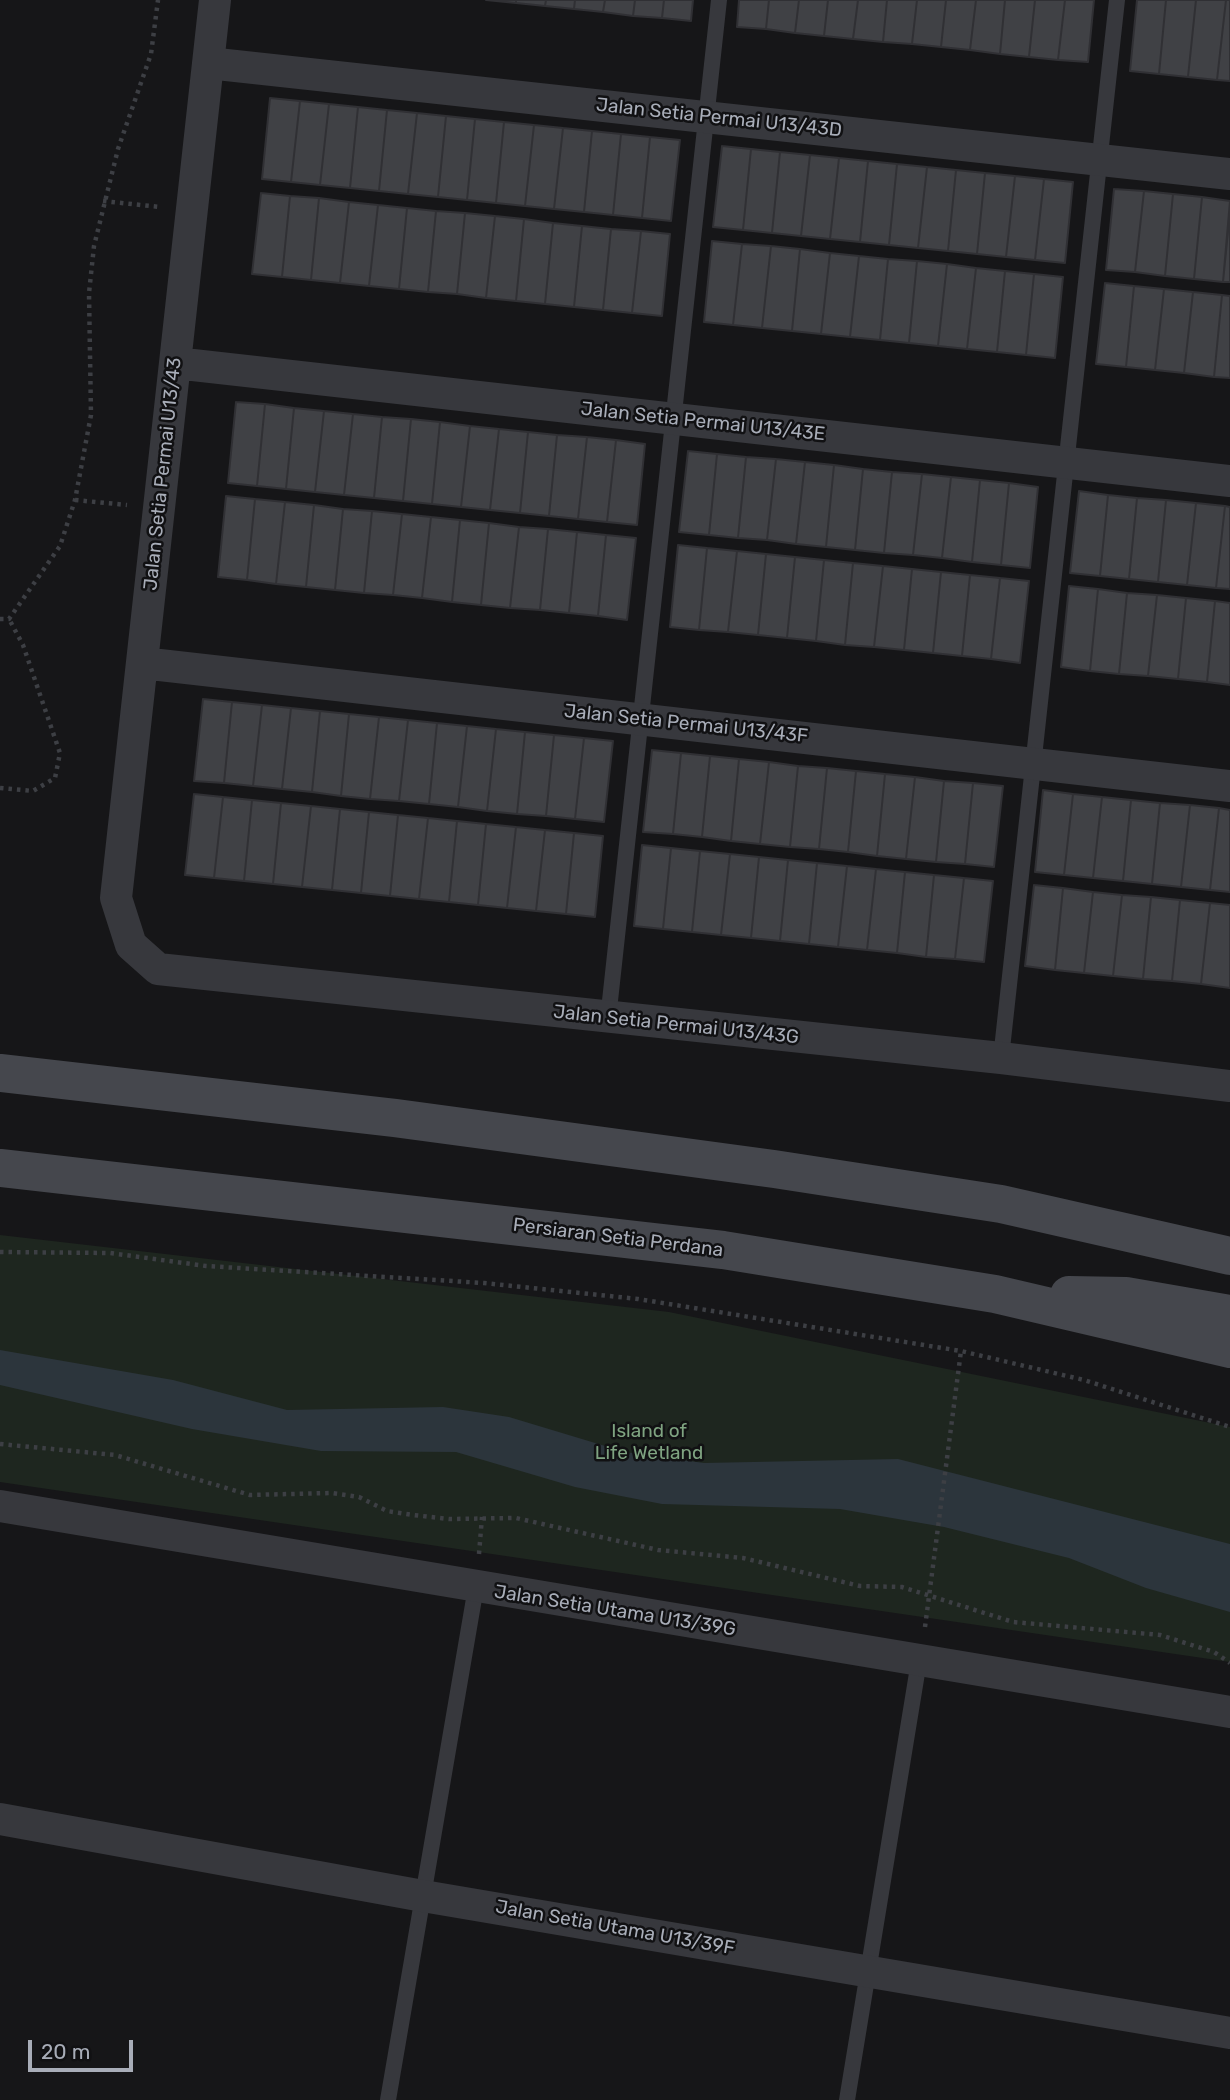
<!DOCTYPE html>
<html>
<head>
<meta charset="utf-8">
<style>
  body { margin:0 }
  #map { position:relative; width:1230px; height:2100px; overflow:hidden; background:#161618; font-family:Rubik,sans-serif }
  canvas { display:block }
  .scale { position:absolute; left:28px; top:2040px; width:105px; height:32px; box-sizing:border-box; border:4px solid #a8adb8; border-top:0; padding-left:9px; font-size:21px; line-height:24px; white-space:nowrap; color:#a8adb8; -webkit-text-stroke:5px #111113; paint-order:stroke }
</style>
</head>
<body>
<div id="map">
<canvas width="1230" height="2100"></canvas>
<div class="scale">20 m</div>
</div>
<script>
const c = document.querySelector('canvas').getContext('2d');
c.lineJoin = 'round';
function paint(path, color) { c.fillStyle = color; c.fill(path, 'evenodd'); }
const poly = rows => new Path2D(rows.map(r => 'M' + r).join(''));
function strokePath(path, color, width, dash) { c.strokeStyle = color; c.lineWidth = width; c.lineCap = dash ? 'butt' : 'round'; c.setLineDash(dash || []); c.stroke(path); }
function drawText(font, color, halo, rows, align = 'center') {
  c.font = font + ' Rubik,sans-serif'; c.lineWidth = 5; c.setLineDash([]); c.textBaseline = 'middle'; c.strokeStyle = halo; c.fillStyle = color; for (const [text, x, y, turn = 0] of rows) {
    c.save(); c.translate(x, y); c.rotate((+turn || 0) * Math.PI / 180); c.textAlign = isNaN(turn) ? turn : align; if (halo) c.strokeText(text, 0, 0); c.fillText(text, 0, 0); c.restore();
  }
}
paint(poly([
  [0,1235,669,1312,1230,1427,1230,1662,0,1482]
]), '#1e261f');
paint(poly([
  [0,1350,173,1380,287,1410,443,1407,509,1417,625,1452,704,1463,898,1459,1230,1544,1230,1612,1146,1588,1069,1558,944,1527,840,1509,662,1504,575,1487,456,1452,321,1451,192,1429,0,1385]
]), '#2c353c');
const building = poly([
  [486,0,516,0,516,3,486,0],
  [516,0,546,0,545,6,516,3,516,0],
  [546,0,575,0,574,9,545,6,546,0],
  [575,0,605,0,603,12,574,9,575,0],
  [605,0,635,0,633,16,603,12,605,0],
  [635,0,664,0,662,18,633,16,635,0],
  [664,0,693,0,691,21,662,18,664,0],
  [739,0,769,0,766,29,737,27,739,0],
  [769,0,799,0,795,33,766,29,769,0],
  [799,0,828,0,824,36,795,33,799,0],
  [828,0,858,0,853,39,824,36,828,0],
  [858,0,887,0,883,42,853,39,858,0],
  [887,0,917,0,912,44,883,42,887,0],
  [917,0,946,0,941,47,912,44,917,0],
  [946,0,976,0,970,50,941,47,946,0],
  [976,0,1005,0,1000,54,970,50,976,0],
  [1005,0,1035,0,1029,57,1000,54,1005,0],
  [1035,0,1065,0,1058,60,1029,57,1035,0],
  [1065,0,1094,0,1088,62,1058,60,1065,0],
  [1137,0,1166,0,1159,74,1130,71,1137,0],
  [1166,0,1196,0,1188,77,1159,74,1166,0],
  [1196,0,1226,0,1217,80,1188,77,1196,0],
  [1226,0,1230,0,1230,81,1217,80,1226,0],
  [270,98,300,101,291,182,262,179,270,98],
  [300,101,329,104,320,185,291,182,300,101],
  [329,104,358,107,350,188,320,185,329,104],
  [358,107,387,110,379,191,350,188,358,107],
  [387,110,417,113,408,194,379,191,387,110],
  [417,113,446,116,438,197,408,194,417,113],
  [446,116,475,119,467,200,438,197,446,116],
  [475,119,504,122,496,203,467,200,475,119],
  [504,122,534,125,525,206,496,203,504,122],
  [534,125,563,128,554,209,525,206,534,125],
  [563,128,592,131,584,212,554,209,563,128],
  [592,131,621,134,613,215,584,212,592,131],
  [621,134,650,137,642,218,613,215,621,134],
  [650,137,680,140,671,221,642,218,650,137],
  [722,146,751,149,743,230,713,227,722,146],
  [751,149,780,152,772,233,743,230,751,149],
  [780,152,810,155,801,236,772,233,780,152],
  [810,155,839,158,830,239,801,236,810,155],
  [839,158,868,161,860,242,830,239,839,158],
  [868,161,897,164,889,245,860,242,868,161],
  [897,164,927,167,918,248,889,245,897,164],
  [927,167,956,170,948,251,918,248,927,167],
  [956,170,985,173,977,254,948,251,956,170],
  [985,173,1015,176,1006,257,977,254,985,173],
  [1015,176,1044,179,1035,260,1006,257,1015,176],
  [1044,179,1073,182,1065,263,1035,260,1044,179],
  [1114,189,1144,191,1135,272,1106,270,1114,189],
  [1144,191,1173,194,1165,276,1135,272,1144,191],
  [261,193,290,196,282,277,252,274,261,193],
  [1173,194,1202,197,1194,279,1165,276,1173,194],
  [290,196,319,198,311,280,282,277,290,196],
  [1202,197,1230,201,1223,282,1194,279,1202,197],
  [319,198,349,202,340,283,311,280,319,198],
  [349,202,378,205,369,286,340,283,349,202],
  [378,205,407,208,399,289,369,286,378,205],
  [407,208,436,211,428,292,399,289,407,208],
  [436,211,465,213,457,294,428,292,436,211],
  [1230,211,1230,282,1223,282,1230,211],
  [465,213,495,216,486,298,457,294,465,213],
  [495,216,524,219,516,301,486,298,495,216],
  [524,219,553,223,545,304,516,301,524,219],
  [553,223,582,226,574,307,545,304,553,223],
  [582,226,611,229,603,310,574,307,582,226],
  [611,229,641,231,632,313,603,310,611,229],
  [641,231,670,234,662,316,632,313,641,231],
  [712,241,742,244,733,325,704,322,712,241],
  [742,244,771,246,762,328,733,325,742,244],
  [771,246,800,249,792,331,762,328,771,246],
  [800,249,830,253,821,334,792,331,800,249],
  [830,253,859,256,850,337,821,334,830,253],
  [859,256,888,259,880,340,850,337,859,256],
  [888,259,917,261,909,343,880,340,888,259],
  [917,261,947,264,938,346,909,343,917,261],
  [947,264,976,268,967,349,938,346,947,264],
  [976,268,1005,271,997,352,967,349,976,268],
  [1005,271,1034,274,1026,355,997,352,1005,271],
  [1034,274,1063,277,1055,358,1026,355,1034,274],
  [1105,283,1134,286,1126,367,1096,364,1105,283],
  [1134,286,1164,289,1155,370,1126,367,1134,286],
  [1164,289,1193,292,1184,373,1155,370,1164,289],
  [1193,292,1222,295,1214,377,1184,373,1193,292],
  [1222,295,1230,296,1230,378,1214,377,1222,295],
  [236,402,265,404,257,486,228,483,236,402],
  [265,404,294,408,286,489,257,486,265,404],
  [294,408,324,411,315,492,286,489,294,408],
  [324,411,353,414,344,495,315,492,324,411],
  [353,414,382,417,374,498,344,495,353,414],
  [382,417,411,419,403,501,374,498,382,417],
  [411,419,440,422,432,504,403,501,411,419],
  [440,422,470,426,461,507,432,504,440,422],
  [470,426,499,429,490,510,461,507,470,426],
  [499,429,528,432,520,513,490,510,499,429],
  [528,432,557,435,549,516,520,513,528,432],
  [557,435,587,437,578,519,549,516,557,435],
  [587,437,616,440,607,522,578,519,587,437],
  [616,440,645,444,637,525,607,522,616,440],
  [688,451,717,454,709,535,679,532,688,451],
  [717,454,746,457,738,538,709,535,717,454],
  [746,457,776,459,767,540,738,538,746,457],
  [776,459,805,462,796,544,767,540,776,459],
  [805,462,834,465,826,547,796,544,805,462],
  [834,465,863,469,855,550,826,547,834,465],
  [863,469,892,472,884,553,855,550,863,469],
  [892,472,922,474,913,555,884,553,892,472],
  [922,474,951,477,942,558,913,555,922,474],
  [951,477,980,480,972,562,942,558,951,477],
  [980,480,1009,483,1001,565,972,562,980,480],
  [1009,483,1038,487,1030,568,1001,565,1009,483],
  [1079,491,1108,495,1100,576,1070,573,1079,491],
  [1108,495,1137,498,1129,579,1100,576,1108,495],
  [226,496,255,499,247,580,218,577,226,496],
  [1137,498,1166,500,1158,582,1129,579,1137,498],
  [255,499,285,502,276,584,247,580,255,499],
  [1166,500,1196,503,1187,585,1158,582,1166,500],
  [285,502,314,505,306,587,276,584,285,502],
  [1196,503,1225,506,1216,588,1187,585,1196,503],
  [314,505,343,509,335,590,306,587,314,505],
  [1225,506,1230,507,1230,589,1216,588,1225,506],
  [343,509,372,511,364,593,335,590,343,509],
  [372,511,402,514,393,595,364,593,372,511],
  [402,514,431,517,422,598,393,595,402,514],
  [431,517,460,520,452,602,422,598,431,517],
  [460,520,489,523,481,605,452,602,460,520],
  [489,523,519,527,510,608,481,605,489,523],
  [519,527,548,529,540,610,510,608,519,527],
  [548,529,577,532,569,613,540,610,548,529],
  [577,532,606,535,598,616,569,613,577,532],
  [606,535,636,538,627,620,598,616,606,535],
  [678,545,707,548,699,630,670,627,678,545],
  [707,548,737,551,728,632,699,630,707,548],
  [737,551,766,554,758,635,728,632,737,551],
  [766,554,795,557,787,638,758,635,766,554],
  [795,557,824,560,816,641,787,638,795,557],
  [824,560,853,563,845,645,816,641,824,560],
  [853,563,883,566,874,647,845,645,853,563],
  [883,566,912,569,904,650,874,647,883,566],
  [912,569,941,572,933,653,904,650,912,569],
  [941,572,970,575,962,656,933,653,941,572],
  [970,575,1000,578,991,659,962,656,970,575],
  [1000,578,1029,581,1020,663,991,659,1000,578],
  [1069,586,1098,589,1090,671,1061,667,1069,586],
  [1098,589,1127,593,1119,674,1090,671,1098,589],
  [1127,593,1157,595,1148,676,1119,674,1127,593],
  [1157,595,1186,598,1178,679,1148,676,1157,595],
  [1186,598,1215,601,1207,682,1178,679,1186,598],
  [1215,601,1230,603,1230,685,1207,682,1215,601],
  [203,699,232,702,224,783,194,781,203,699],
  [232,702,262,705,253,786,224,783,232,702],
  [262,705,291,708,282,789,253,786,262,705],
  [291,708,320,711,312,792,282,789,291,708],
  [320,711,349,714,341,796,312,792,320,711],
  [349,714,379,717,370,799,341,796,349,714],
  [379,717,408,720,399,801,370,799,379,717],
  [408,720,437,723,429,804,399,801,408,720],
  [437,723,467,726,458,807,429,804,437,723],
  [467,726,496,729,487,811,458,807,467,726],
  [496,729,525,732,517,814,487,811,496,729],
  [525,732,554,735,546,816,517,814,525,732],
  [554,735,584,738,575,819,546,816,554,735],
  [584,738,613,741,604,822,575,819,584,738],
  [652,750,681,753,673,834,643,832,652,750],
  [681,753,710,756,702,837,673,834,681,753],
  [710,756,739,759,731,841,702,837,710,756],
  [739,759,769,762,760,844,731,841,739,759],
  [769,762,798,766,790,847,760,844,769,762],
  [798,766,827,768,819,849,790,847,798,766],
  [827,768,856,771,848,852,819,849,827,768],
  [856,771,885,774,877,856,848,852,856,771],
  [885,774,915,777,906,859,877,856,885,774],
  [915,777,944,781,936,862,906,859,915,777],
  [944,781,973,783,965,864,936,862,944,781],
  [973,783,1003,786,994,867,965,864,973,783],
  [1043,790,1073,794,1064,875,1035,872,1043,790],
  [194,794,223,797,214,878,185,875,194,794],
  [1073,794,1102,797,1093,878,1064,875,1073,794],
  [223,797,252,800,244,881,214,878,223,797],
  [1102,797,1131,800,1123,881,1093,878,1102,797],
  [252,800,281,803,273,884,244,881,252,800],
  [1131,800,1160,803,1152,884,1123,881,1131,800],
  [281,803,311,806,302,887,273,884,281,803],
  [1160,803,1190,805,1181,887,1152,884,1160,803],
  [1190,805,1219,808,1210,890,1181,887,1190,805],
  [311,806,340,809,332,890,302,887,311,806],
  [1219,808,1230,810,1230,892,1210,890,1219,808],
  [340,809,369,812,361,893,332,890,340,809],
  [369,812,398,815,390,896,361,893,369,812],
  [398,815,428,818,419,899,390,896,398,815],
  [428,818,457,821,449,902,419,899,428,818],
  [457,821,486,824,478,905,449,902,457,821],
  [486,824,516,827,507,908,478,905,486,824],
  [516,827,545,830,536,911,507,908,516,827],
  [545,830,574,833,566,914,536,911,545,830],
  [574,833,603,836,595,917,566,914,574,833],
  [642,845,671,848,663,929,634,926,642,845],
  [671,848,700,851,692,932,663,929,671,848],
  [700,851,730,854,721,935,692,932,700,851],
  [730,854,759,857,751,938,721,935,730,854],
  [759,857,788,860,780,941,751,938,759,857],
  [788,860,817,863,809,944,780,941,788,860],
  [817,863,847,866,838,947,809,944,817,863],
  [847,866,876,869,867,950,838,947,847,866],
  [876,869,905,872,897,953,867,950,876,869],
  [905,872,934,875,926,957,897,953,905,872],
  [934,875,964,878,955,959,926,957,934,875],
  [964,878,993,881,984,962,955,959,964,878],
  [1034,885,1063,888,1055,970,1025,966,1034,885],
  [1063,888,1093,892,1084,973,1055,970,1063,888],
  [1093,892,1122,895,1113,976,1084,973,1093,892],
  [1122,895,1151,897,1143,979,1113,976,1122,895],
  [1151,897,1180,900,1172,981,1143,979,1151,897],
  [1180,900,1210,903,1201,984,1172,981,1180,900],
  [1210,903,1230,905,1230,988,1201,984,1210,903]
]);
paint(building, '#404145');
strokePath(building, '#303034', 2);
strokePath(poly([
  [103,201,160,207],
  [75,500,127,505],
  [0,619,9,619,60,546,75,500,91,415,89,293,94,246,118,149,151,54,158,0],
  [0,788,33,791,55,778,60,753,23,645,9,619],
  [0,1252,110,1253,206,1266,484,1283,638,1299,961,1351,1084,1380,1230,1427],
  [0,1444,115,1455,250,1495,332,1493,359,1497,387,1511,413,1515,449,1519,516,1518,658,1550,743,1558,860,1586,902,1587,1013,1622,1160,1635,1214,1652,1230,1663],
  [479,1554,482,1517],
  [925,1627,961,1351]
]), '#3d3f44', 4.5, [3.5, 5]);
strokePath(poly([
  [608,1019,719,0],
  [1001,1058,1117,0],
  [388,2100,476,1587],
  [847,2100,919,1661]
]), '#37383d', 16);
strokePath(poly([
  [215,0,116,898,131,945,158,969,1001,1058,1230,1086],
  [208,63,1230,174],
  [175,363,1230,481],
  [142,663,1230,786],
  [0,1506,1230,1712],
  [0,1819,423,1896,1230,2033]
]), '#37383d', 32);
strokePath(poly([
  [0,1073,395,1118,774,1169,1001,1204,1230,1256],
  [0,1168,723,1250,995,1294,1230,1349],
  [1069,1295,1126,1296,1230,1314]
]), '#45474d', 38);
drawText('19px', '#a8adb8', '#111113', [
  ["Jalan Setia Permai U13/43D",719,118,6],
  ["Jalan Setia Permai U13/43E",703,422,6],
  ["Jalan Setia Permai U13/43",163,474,-84],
  ["Jalan Setia Permai U13/43F",686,724,6],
  ["Jalan Setia Permai U13/43G",676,1025,6],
  ["Persiaran Setia Perdana",618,1238,7],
  ["Jalan Setia Utama U13/39G",615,1611,9],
  ["Jalan Setia Utama U13/39F",615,1928,10]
]);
drawText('19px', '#7fa381', '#111113', [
  ["Island of",649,1432],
  ["Life Wetland",649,1454]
]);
</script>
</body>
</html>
